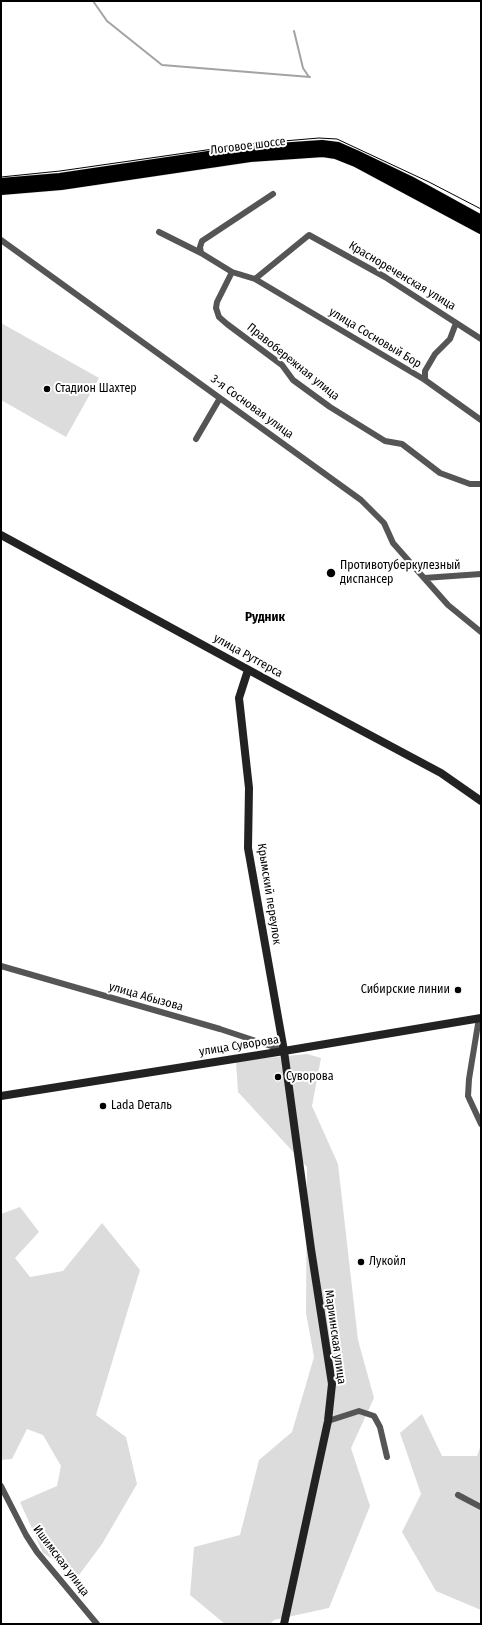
<!DOCTYPE html>
<html>
<head>
<meta charset="utf-8">
<style>
  body { margin:0 }
  #map { position:relative; width:482px; height:1625px; overflow:hidden; background:#fff; font-family:"Fira Sans Condensed",sans-serif }
  canvas { display:block }
  .frame { position:absolute; inset:0; border:2px solid #000; pointer-events:none }
</style>
</head>
<body>
<div id="map">
<canvas width="482" height="1625"></canvas>
<div class="frame"></div>
</div>
<script>
const c = document.querySelector('canvas').getContext('2d');
c.lineJoin = 'round';
function paint(path, color) { c.fillStyle = color; c.fill(path, 'evenodd'); }
const poly = rows => new Path2D(rows.map(r => 'M' + r).join(''));
function strokePath(path, color, width, dash) { c.strokeStyle = color; c.lineWidth = width; c.lineCap = dash ? 'butt' : 'round'; c.setLineDash(dash || []); c.stroke(path); }
function drawText(font, color, halo, rows, align = 'center') {
  c.font = font + ' "Fira Sans Condensed",sans-serif'; c.lineWidth = 4; c.setLineDash([]); c.textBaseline = 'middle'; c.strokeStyle = halo; c.fillStyle = color; for (const [text, x, y, turn = 0] of rows) {
    c.save(); c.translate(x, y); c.rotate((+turn || 0) * Math.PI / 180); c.textAlign = isNaN(turn) ? turn : align; if (halo) c.strokeText(text, 0, 0); c.fillText(text, 0, 0); c.restore();
  }
}
paint(poly([
  [1,323,99,378,66,437,1,400],
  [307,1054,321,1058,312,1106,338,1164,358,1340,374,1398,351,1448,370,1506,329,1608,274,1620,270,1624,225,1624,190,1595,194,1547,240,1535,259,1460,292,1432,314,1357,306,1313,307,1167,238,1092,236,1061],
  [20,1207,39,1232,15,1258,30,1277,63,1271,102,1223,140,1270,96,1415,126,1437,137,1484,102,1544,79,1575,43,1553,20,1502,57,1486,61,1466,43,1435,27,1429,12,1459,1,1460,1,1214],
  [422,1414,442,1456,477,1456,481,1445,481,1610,436,1591,402,1532,421,1494,400,1433]
]), '#dcdcdc');
strokePath(poly([
  [93,1,107,21,162,65,310,77],
  [294,31,303,68,309,77]
]), '#a3a3a3', 2);
const primary = poly([
  [1,183,60,178,249,150,322,145,338,147,356,155,410,181,481,220],
  [1,190,61,185,250,157,323,152,336,154,356,162,481,229]
]);
strokePath(primary, '#dbdbdb', 11);
strokePath(poly([
  [159,232,201,253,232,272,255,279,309,235,385,277,481,339],
  [1,240,361,500,384,523,393,543,424,578,481,574],
  [201,253,200,247,202,241,273,194],
  [232,272,217,302,216,308,219,317,227,324,282,365,293,380,330,407,385,441,402,444,440,473,470,484,481,484],
  [255,279,425,380,481,420],
  [425,380,425,371,435,354,450,339,456,323],
  [196,439,220,398],
  [424,578,448,605,481,632],
  [1,966,220,1029,283,1050],
  [479,1018,469,1079,468,1096,481,1124],
  [328,1421,359,1411,374,1416,380,1427,387,1457],
  [1,1486,26,1535,37,1552,97,1624],
  [458,1495,481,1507]
]), '#555', 6);
strokePath(poly([
  [1,535,280,687,441,773,481,801],
  [248,670,239,698,249,788,248,848,284,1051,311,1249,332,1384,328,1421,284,1624],
  [1,1096,284,1051,481,1018]
]), '#222', 8);
strokePath(primary, '#000', 10);
strokePath(poly([
  [1,177,60,171,248,144,319,138,337,139,429,182,481,209]
]), '#000', 1);
for (const [x, y, r, color] of [
  [47,389,4,"#000"],
  [331,573,5,"#000"],
  [458,990,4,"#000"],
  [278,1077,4,"#000"],
  [103,1106,4,"#000"],
  [361,1262,4,"#000"]
]) { const dot = new Path2D(); dot.arc(x, y, r, 0, 2 * Math.PI); c.fillStyle = color; c.fill(dot); strokePath(dot, '#fff', 1.5); }
drawText('12px', '#000', '#fff', [
  ["Логовое шоссе",248,146,-7],
  ["Краснореченская улица",402,276,31],
  ["улица Сосновый Бор",375,338,31],
  ["Правобережная улица",293,362,39],
  ["3-я Сосновая улица",252,407,36],
  ["улица Рутгерса",248,656,29],
  ["Крымский переулок",269,894,81],
  ["улица Абызова",146,997,16],
  ["улица Суворова",239,1046,-9],
  ["Мариинская улица",335,1337,82],
  ["Ишимская улица",61,1561,53]
]);
drawText('12px', '#000', '#fff', [
  ["Стадион Шахтер",55,389],
  ["Противотуберкулезный",340,566],
  ["диспансер",340,580],
  ["Сибирские линии",450,990,"right"],
  ["Суворова",286,1077],
  ["Lada Dеталь",111,1106],
  ["Лукойл",369,1262]
], 'left');
drawText('bold 13px', '#000', '#fff', [
  ["Рудник",265,617]
]);
</script>
</body>
</html>
